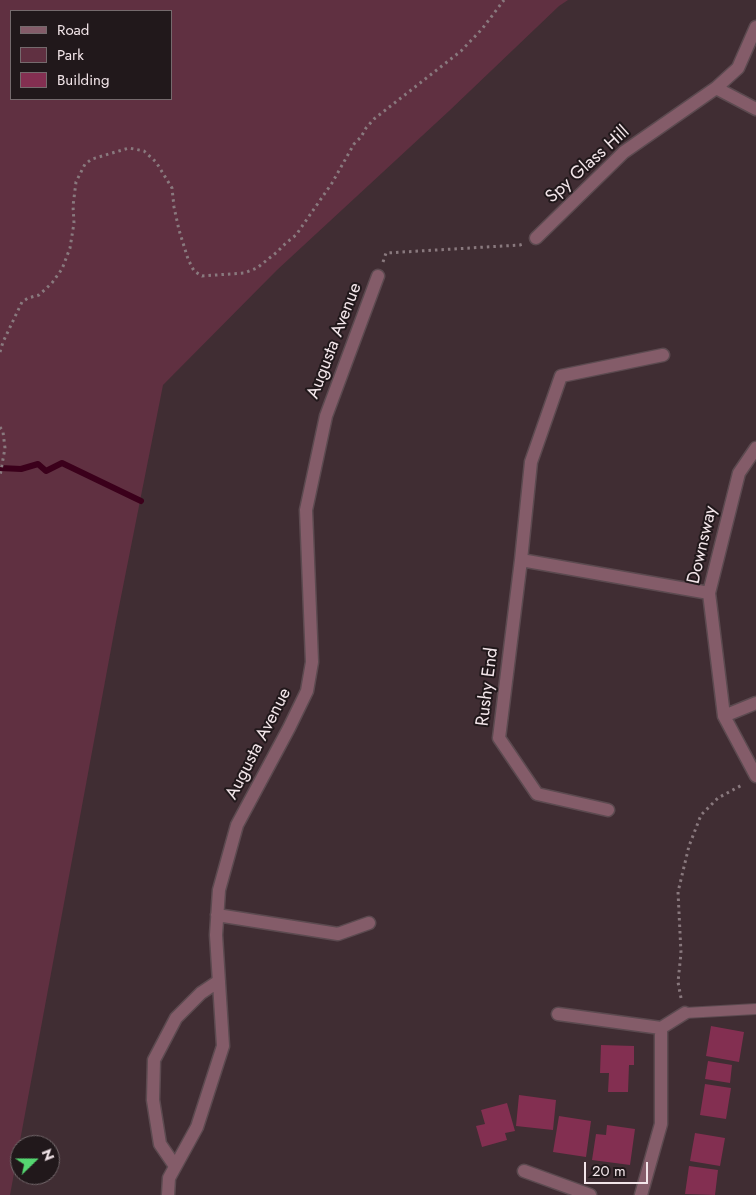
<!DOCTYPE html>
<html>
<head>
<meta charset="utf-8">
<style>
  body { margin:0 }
  #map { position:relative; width:756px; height:1195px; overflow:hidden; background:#402d33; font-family:Jost,sans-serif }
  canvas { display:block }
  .legend { position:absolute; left:10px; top:10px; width:162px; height:90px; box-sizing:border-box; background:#21181b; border:1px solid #756a6d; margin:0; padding:6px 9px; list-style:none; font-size:15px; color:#f2e5e9 }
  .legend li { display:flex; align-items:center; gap:10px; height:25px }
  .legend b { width:25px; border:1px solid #756a6d }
  .north { position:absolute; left:10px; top:1135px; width:50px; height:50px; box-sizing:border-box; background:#21181b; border:1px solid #756a6d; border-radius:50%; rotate:68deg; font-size:14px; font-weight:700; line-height:20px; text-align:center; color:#f2e5e9 }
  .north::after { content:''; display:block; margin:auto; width:18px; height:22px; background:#55d671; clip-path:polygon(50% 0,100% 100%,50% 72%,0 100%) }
  .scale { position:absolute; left:584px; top:1162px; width:64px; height:22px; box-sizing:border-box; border:2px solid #f2e5e9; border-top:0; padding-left:6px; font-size:15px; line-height:18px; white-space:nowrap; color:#f2e5e9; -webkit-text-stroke:4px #21181b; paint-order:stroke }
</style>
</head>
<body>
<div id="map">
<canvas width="756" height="1195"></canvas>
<ul class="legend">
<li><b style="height:6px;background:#845c69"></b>Road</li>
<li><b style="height:14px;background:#603041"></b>Park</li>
<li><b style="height:14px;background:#832f51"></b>Building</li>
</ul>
<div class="north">N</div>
<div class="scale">20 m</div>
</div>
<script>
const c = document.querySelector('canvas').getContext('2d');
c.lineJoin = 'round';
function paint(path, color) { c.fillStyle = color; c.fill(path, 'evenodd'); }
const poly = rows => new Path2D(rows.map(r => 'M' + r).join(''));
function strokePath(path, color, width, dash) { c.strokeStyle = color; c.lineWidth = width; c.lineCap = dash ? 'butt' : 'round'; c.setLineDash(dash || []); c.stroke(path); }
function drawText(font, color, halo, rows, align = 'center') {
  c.font = font + ' Jost,sans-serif'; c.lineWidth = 4; c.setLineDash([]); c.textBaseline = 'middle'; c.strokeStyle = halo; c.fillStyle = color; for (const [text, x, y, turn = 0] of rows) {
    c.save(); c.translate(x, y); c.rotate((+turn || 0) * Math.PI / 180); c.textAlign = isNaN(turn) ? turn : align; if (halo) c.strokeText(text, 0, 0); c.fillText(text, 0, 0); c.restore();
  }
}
paint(poly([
  [0,0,568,0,559,6,449,111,277,270,163,385,116,622,10,1195,0,1195],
  [11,11,171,11,171,99,11,99]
]), '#603041');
strokePath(poly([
  [0,468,21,469,38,464,46,471,62,463,141,501]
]), '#3b001b', 6);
paint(poly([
  [711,1026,744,1032,739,1062,706,1056],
  [601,1045,634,1046,634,1065,629,1065,628,1092,608,1092,609,1073,600,1073],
  [708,1061,732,1065,730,1083,705,1079],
  [705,1084,731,1088,726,1119,700,1115],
  [519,1095,556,1100,553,1130,516,1126],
  [507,1103,515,1131,505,1133,507,1140,482,1147,476,1126,485,1124,481,1110],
  [559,1116,591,1121,586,1157,553,1152],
  [607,1125,635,1129,630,1165,592,1160,596,1134,606,1135],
  [695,1133,725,1138,720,1166,690,1161],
  [689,1166,718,1170,715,1195,685,1194]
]), '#832f51');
const service = poly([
  [685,1013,756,1009]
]);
const minor = poly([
  [716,88,756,109],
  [536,238,624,152,716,88,738,68,756,27],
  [756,448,739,473,709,593,724,716,756,776],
  [521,560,709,593],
  [724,716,756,703],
  [608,810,537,794,499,738,521,560,531,462,561,376,663,355],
  [217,915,338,934,369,923],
  [558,1014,661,1028,685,1013],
  [175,1166,160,1144,153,1100,154,1060,176,1018,201,993,219,981],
  [524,1171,590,1195],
  [168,1195,169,1178,197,1127,223,1046,216,935,219,890,237,825,289,728,307,691,312,662,306,510,326,416,378,276],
  [641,1195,661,1124,661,1028]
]);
strokePath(service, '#5c4a50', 12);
strokePath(minor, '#5c4a50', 15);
strokePath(poly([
  [383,262,386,253,520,245,523,244],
  [0,352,3,342,22,302,28,298,39,295,52,283,62,269,70,248,74,223,73,206,76,182,85,164,92,159,129,148,144,151,156,162,172,188,174,207,179,230,188,259,194,271,202,276,244,273,257,268,277,252,286,243,296,235,332,183,354,144,361,137,366,128,374,119,461,51,482,29,504,0],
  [0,427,3,432,5,448,0,476],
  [681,998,678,982,681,953,678,892,689,846,701,815,718,798,742,785]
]), '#89797e', 3, [2.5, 4]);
strokePath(service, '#845c69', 10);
strokePath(minor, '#845c69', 12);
drawText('18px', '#f2e5e9', '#21181b', [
  ["Spy Glass Hill",588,165,-42],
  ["Augusta Avenue",335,341,-69],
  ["Downsway",703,545,-77],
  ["Rushy End",488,687,-83],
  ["Augusta Avenue",259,744,-63]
]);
</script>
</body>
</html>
